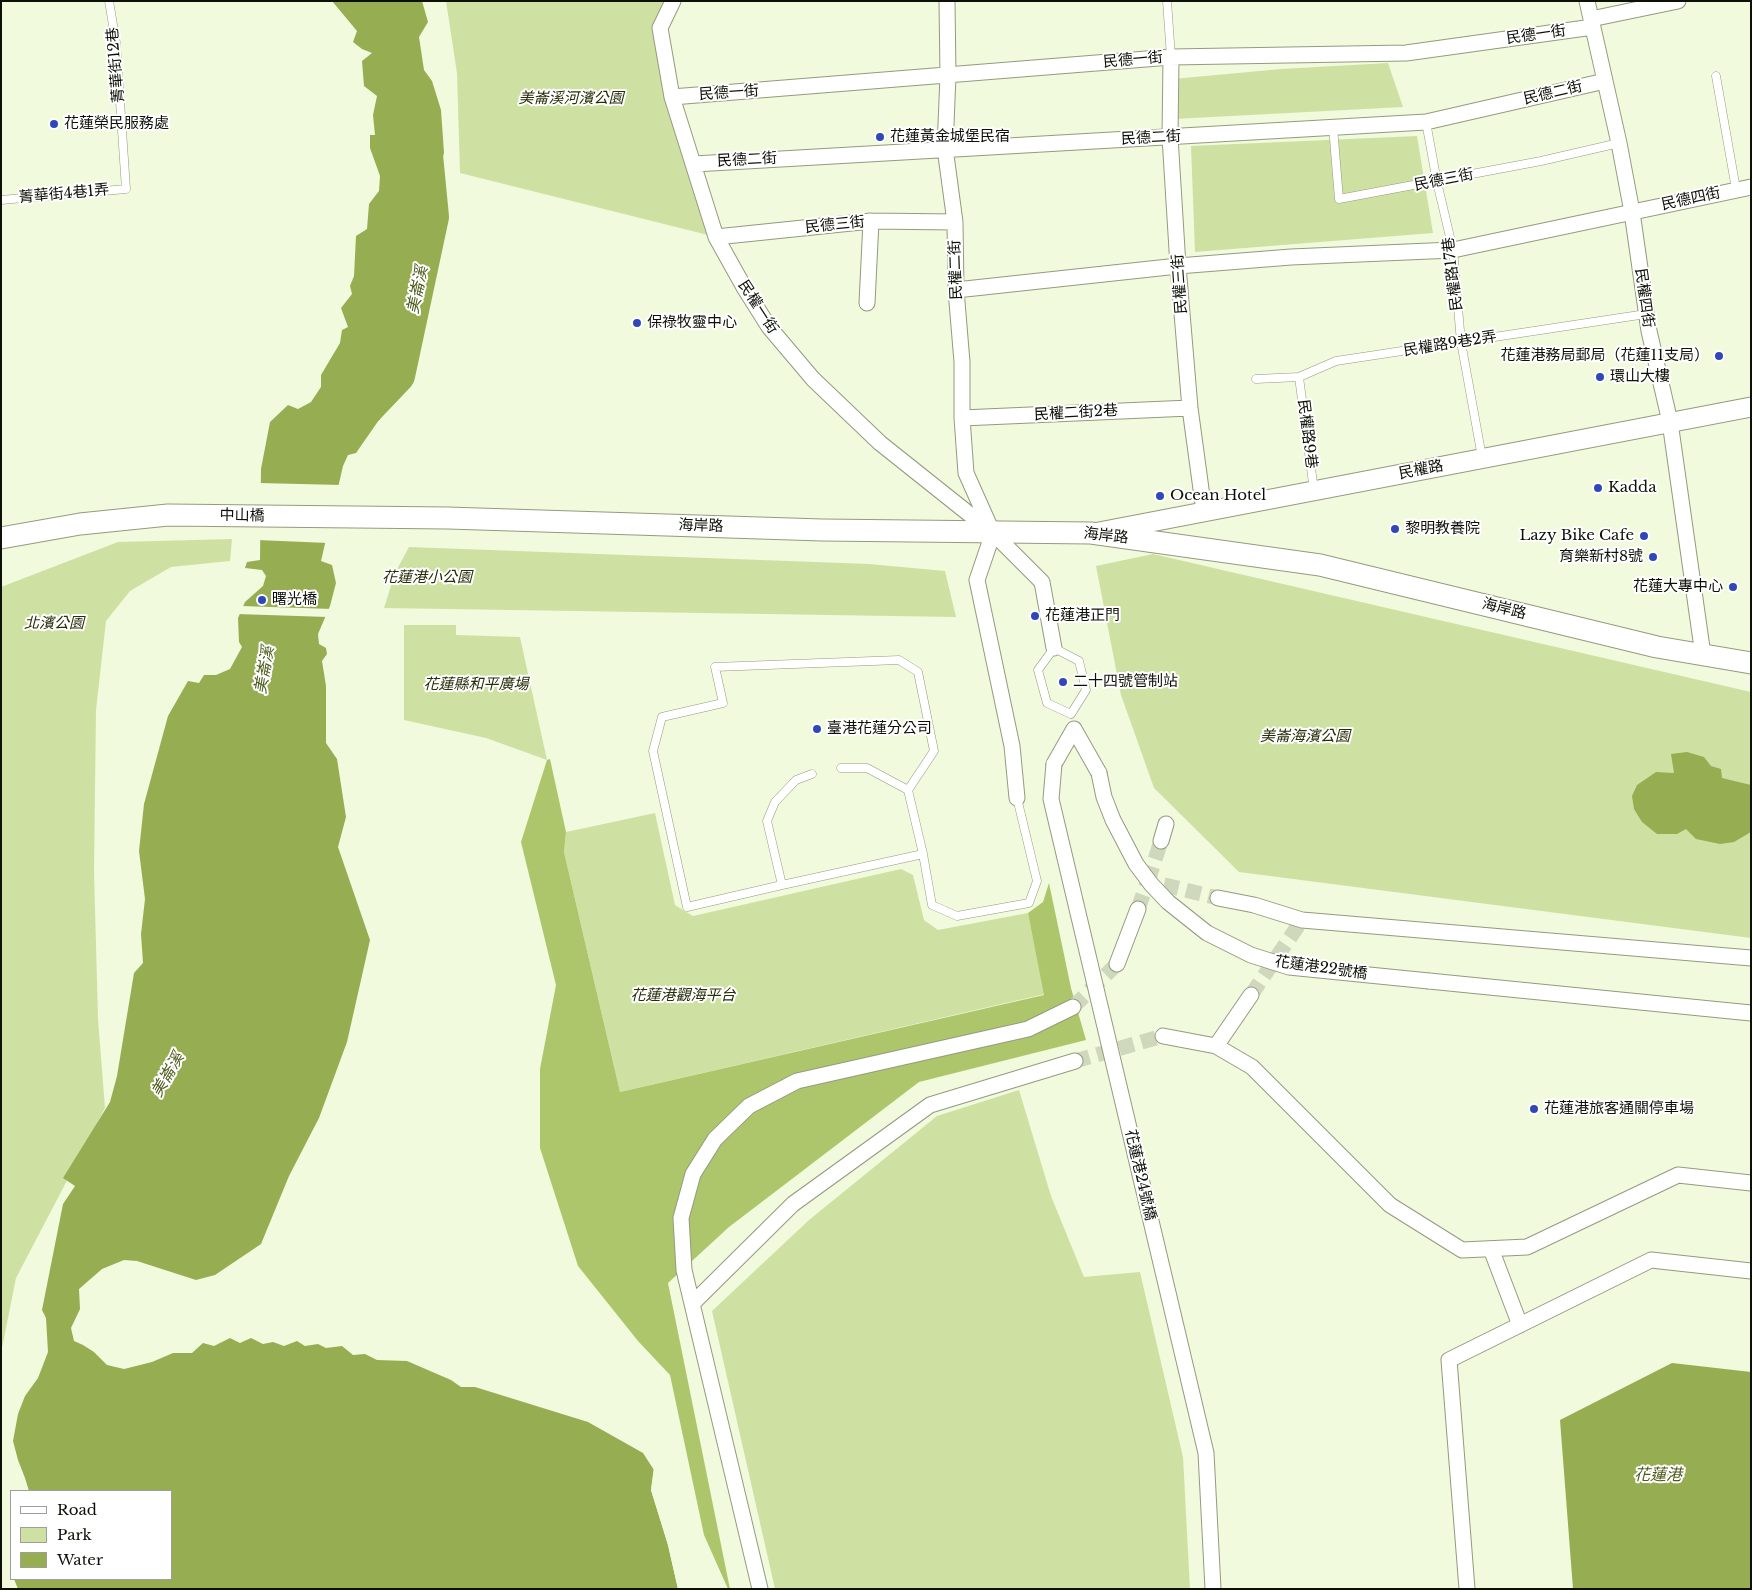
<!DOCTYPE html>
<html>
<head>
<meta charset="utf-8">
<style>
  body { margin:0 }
  #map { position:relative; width:1752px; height:1590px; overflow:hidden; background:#f1fadd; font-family:"Libre Baskerville",serif }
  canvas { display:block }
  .frame { position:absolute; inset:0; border:2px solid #0d1006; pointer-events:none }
  .legend { position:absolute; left:10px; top:1490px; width:162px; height:90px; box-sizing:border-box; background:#fff; border:1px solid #9e9f9b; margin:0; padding:6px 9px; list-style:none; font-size:15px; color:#0d1006 }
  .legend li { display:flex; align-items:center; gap:10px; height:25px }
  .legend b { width:25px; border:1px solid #9e9f9b }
</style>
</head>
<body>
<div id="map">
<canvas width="1752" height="1590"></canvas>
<div class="frame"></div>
<ul class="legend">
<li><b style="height:6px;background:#fff"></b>Road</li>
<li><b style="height:14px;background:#cee1a2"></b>Park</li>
<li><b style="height:14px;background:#96ad52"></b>Water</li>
</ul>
</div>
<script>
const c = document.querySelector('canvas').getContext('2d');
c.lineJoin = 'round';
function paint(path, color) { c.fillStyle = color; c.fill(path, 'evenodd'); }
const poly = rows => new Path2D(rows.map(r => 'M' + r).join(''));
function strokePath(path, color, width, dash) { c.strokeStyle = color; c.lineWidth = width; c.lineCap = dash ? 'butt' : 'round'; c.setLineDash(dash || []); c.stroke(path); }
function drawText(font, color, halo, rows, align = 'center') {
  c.font = font + ' "Libre Baskerville","Noto Sans TC",serif'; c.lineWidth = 4; c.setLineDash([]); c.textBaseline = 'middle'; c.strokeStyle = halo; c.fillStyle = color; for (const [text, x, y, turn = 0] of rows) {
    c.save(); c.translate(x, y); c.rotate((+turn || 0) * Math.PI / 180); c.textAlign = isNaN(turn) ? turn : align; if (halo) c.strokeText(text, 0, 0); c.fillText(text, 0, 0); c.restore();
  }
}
paint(poly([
  [446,1,673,1,660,28,716,237,460,173,457,73],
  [1388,63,1403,107,1174,119,1173,79,1281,69],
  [1417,136,1433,233,1195,252,1191,146],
  [232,539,230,561,171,567,130,591,106,621,96,710,94,871,98,1019,105,1108,16,1278,1,1353,1,587,118,542],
  [409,547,869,564,945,571,956,617,384,608,395,573],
  [1153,554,1751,692,1751,938,1239,872,1154,788,1121,695,1096,566],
  [404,625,456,625,456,635,520,637,547,760,486,738,404,720],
  [655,813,675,905,693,916,901,869,913,875,924,920,938,930,1028,913,1045,994,620,1092,564,852,566,832],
  [1019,1090,1051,1196,1084,1277,1140,1272,1183,1457,1190,1589,775,1589,712,1311,809,1220,937,1116]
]), '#cee1a2');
paint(poly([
  [550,759,566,832,564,852,620,1092,1044,995,1028,913,1043,902,1049,883,1071,988,1086,1040,919,1082,729,1227,668,1283,730,1589,728,1589,704,1535,670,1375,638,1341,578,1266,540,1148,540,1069,556,985,521,842,547,760]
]), '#aec66b');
paint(poly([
  [332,1,422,1,428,22,419,37,424,70,432,81,441,110,444,153,440,167,442,183,434,186,413,297,413,329,381,407,381,417,356,453,348,455,343,466,321,561,332,565,336,583,330,606,318,634,319,644,326,648,327,654,322,661,326,686,326,743,337,759,346,817,338,847,370,940,347,1042,319,1118,289,1176,261,1244,215,1275,196,1280,137,1261,124,1260,102,1269,79,1289,80,1309,71,1328,74,1341,83,1345,94,1352,107,1365,124,1369,152,1362,173,1353,192,1353,203,1343,214,1346,230,1338,240,1343,251,1338,263,1344,273,1342,284,1346,297,1341,305,1346,318,1344,326,1348,342,1346,353,1355,365,1354,377,1360,407,1361,451,1380,461,1387,475,1387,588,1422,643,1453,654,1470,651,1490,668,1545,678,1589,18,1589,14,1579,171,1579,171,1491,29,1491,25,1478,18,1460,13,1441,18,1414,25,1396,38,1378,48,1352,46,1318,42,1310,63,1204,75,1186,63,1178,110,1102,117,1076,134,973,143,963,141,934,145,899,139,851,144,804,168,716,188,681,199,683,204,675,216,675,230,669,242,647,239,642,238,618,245,602,263,586,266,576,262,570,245,568,247,562,260,560,261,469,270,422,288,405,298,409,311,402,321,387,321,375,340,343,342,330,348,327,341,308,352,294,350,286,354,276,356,236,367,229,369,204,379,191,380,176,370,148,370,135,375,135,373,115,377,96,364,86,362,61,372,53,362,49,353,42,357,31],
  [1687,752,1704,757,1711,766,1721,769,1722,778,1751,785,1751,832,1734,842,1720,844,1696,839,1686,829,1677,834,1657,834,1642,822,1634,809,1632,796,1637,785,1656,772,1674,773,1671,754],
  [1672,1363,1751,1372,1751,1589,1573,1589,1560,1420]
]), '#96ad52');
paint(poly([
  [259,483,342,485,328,543,257,540],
  [241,606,332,609,328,617,237,614],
  [654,1466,656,1470,653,1490,671,1544,680,1589,678,1589,668,1545,651,1490]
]), '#f1fadd');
strokePath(poly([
  [359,418,399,376,433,217,427,155]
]), '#96ad52', 32);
strokePath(poly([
  [1148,881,1161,841],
  [1138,909,1148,881,1218,898],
  [1251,995,1302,920],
  [1073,1007,1117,964],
  [1075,1061,1163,1036]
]), '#cfd7bd', 15, [15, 8]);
const service = poly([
  [1167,1,1171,57],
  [1716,76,1736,189],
  [1426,122,1437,182,1453,250,1461,342,1482,457],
  [1333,127,1339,199,1541,161,1619,143],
  [1,200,126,189,116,43,109,1],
  [1299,377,1314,491],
  [1256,379,1299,377,1336,361,1646,314],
  [1054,648,1079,661,1086,690,1071,714,1047,703,1038,670,1054,648],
  [841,768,867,768,908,790,923,854,932,905,957,916,1029,903,1037,881,1017,798],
  [812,774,796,780,775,802,767,821,782,885,687,907,653,751,662,717,723,703,715,667,899,660,918,672,934,751,908,790],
  [782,885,923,854]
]);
const minor = poly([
  [673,1,660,28,672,97,716,237,745,289,769,327,813,379,880,443,993,533,1042,582,1054,648],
  [947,1,948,76,945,148,955,222,956,290,962,362,962,418,966,473,991,529],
  [1587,1,1619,143,1632,212,1649,331,1670,422,1703,655],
  [1591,19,1678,1],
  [1171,57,1170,137,1178,266,1190,408,1204,511],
  [672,97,1171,57,1406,53,1593,27],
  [694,164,1426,122,1605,81],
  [716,237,871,221,955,222],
  [956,290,1178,266,1291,257,1453,250,1751,187],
  [867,303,871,221],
  [962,418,1190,408],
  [993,533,977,580,1012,746,1017,798],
  [1054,764,1074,729,1099,773],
  [1161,841,1166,824],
  [1218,898,1254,905,1302,920,1751,958],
  [1117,964,1138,909],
  [1429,981,1751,1013],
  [1163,1036,1216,1046,1252,1067,1390,1205,1462,1250,1527,1247,1678,1175,1751,1183],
  [1216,1046,1251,995],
  [1491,1249,1520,1325],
  [693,1303,793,1204,930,1105,1075,1061],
  [760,1589,684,1270,681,1218,693,1174,715,1139,749,1106,797,1081,1028,1029,1073,1007],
  [1467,1589,1449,1360,1651,1260,1751,1271]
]);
const tertiary = poly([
  [1099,532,1751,407]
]);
const secondary = poly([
  [1,538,80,524,168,515,448,518,822,530,1091,533,1320,565,1657,647,1751,663]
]);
strokePath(service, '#939b7f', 9);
strokePath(minor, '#939b7f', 17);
strokePath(tertiary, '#939b7f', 21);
strokePath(secondary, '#939b7f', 23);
strokePath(service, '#fff', 8);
strokePath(minor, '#fff', 15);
strokePath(tertiary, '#fff', 19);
strokePath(secondary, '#fff', 21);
const minorBridge = poly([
  [1054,764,1051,799,1206,1453,1213,1589],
  [1099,773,1104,797,1113,820,1136,864,1151,884,1168,902,1207,933,1251,955,1289,967,1429,981]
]);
strokePath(minorBridge, '#939b7f', 17, []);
strokePath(minorBridge, '#fff', 15);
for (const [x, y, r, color] of [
  [54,124,5,"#3147b9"],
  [880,137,5,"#3147b9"],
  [637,323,5,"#3147b9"],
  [1719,356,5,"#3147b9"],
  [1600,377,5,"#3147b9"],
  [1598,488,5,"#3147b9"],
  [1160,496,5,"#3147b9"],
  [1395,529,5,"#3147b9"],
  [1644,536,5,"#3147b9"],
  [1653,557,5,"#3147b9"],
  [1733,587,5,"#3147b9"],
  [262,600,5,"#3147b9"],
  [1035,616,5,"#3147b9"],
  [1063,682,5,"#3147b9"],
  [817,729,5,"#3147b9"],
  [1534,1109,5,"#3147b9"]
]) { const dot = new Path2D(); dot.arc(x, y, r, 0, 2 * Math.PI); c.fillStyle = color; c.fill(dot); strokePath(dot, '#fff', 2); }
drawText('15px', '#0d1006', '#fff', [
  ["民德一街",1536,35,-8],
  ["民德一街",1133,60,-5],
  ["菁華街12巷",116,65,-95],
  ["民德一街",729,93,-4],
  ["民德二街",1553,93,-13],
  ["民德二街",1151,138,-3],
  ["民德二街",747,160,-3],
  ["民德三街",1444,180,-11],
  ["菁華街4巷1弄",64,194,-5],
  ["民德四街",1691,199,-12],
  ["民德三街",835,225,-6],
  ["民權二街",956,270,-92],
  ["民權路17巷",1453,274,-97],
  ["民權三街",1180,284,-94],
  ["民權四街",1644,298,82],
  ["民權一街",758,307,57],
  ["民權路9巷2弄",1450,344,-9],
  ["民權二街2巷",1076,413,-3],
  ["民權路9巷",1307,434,83],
  ["民權路",1421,470,-11],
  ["中山橋",242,516,1],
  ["海岸路",701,526,2],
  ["海岸路",1106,536,6],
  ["海岸路",1504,609,14],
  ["花蓮港22號橋",1321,968,8],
  ["花蓮港24號橋",1140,1175,77]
]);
drawText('italic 15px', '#252e07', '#fff', [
  ["美崙溪河濱公園",571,99],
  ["花蓮港小公園",427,578],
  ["北濱公園",54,624],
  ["花蓮縣和平廣場",476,685],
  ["美崙海濱公園",1305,737],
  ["花蓮港觀海平台",683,996]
]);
drawText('15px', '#0d1006', '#fff', [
  ["花蓮榮民服務處",64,124],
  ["花蓮黃金城堡民宿",890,137],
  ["保祿牧靈中心",647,323],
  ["花蓮港務局郵局（花蓮11支局）",1709,356,"right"],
  ["環山大樓",1610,377],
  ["Kadda",1608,488],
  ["Ocean Hotel",1170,496],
  ["黎明教養院",1405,529],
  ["Lazy Bike Cafe",1634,536,"right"],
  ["育樂新村8號",1643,557,"right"],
  ["花蓮大專中心",1723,587,"right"],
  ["曙光橋",272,600],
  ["花蓮港正門",1045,616],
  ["二十四號管制站",1073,682],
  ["臺港花蓮分公司",827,729],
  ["花蓮港旅客通關停車場",1544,1109]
], 'left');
drawText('italic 16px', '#4c5b1a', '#fff', [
  ["美崙溪",418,290,-78],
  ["美崙溪",265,670,-80],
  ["美崙溪",168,1075,-60],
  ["花蓮港",1658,1475]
]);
</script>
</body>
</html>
